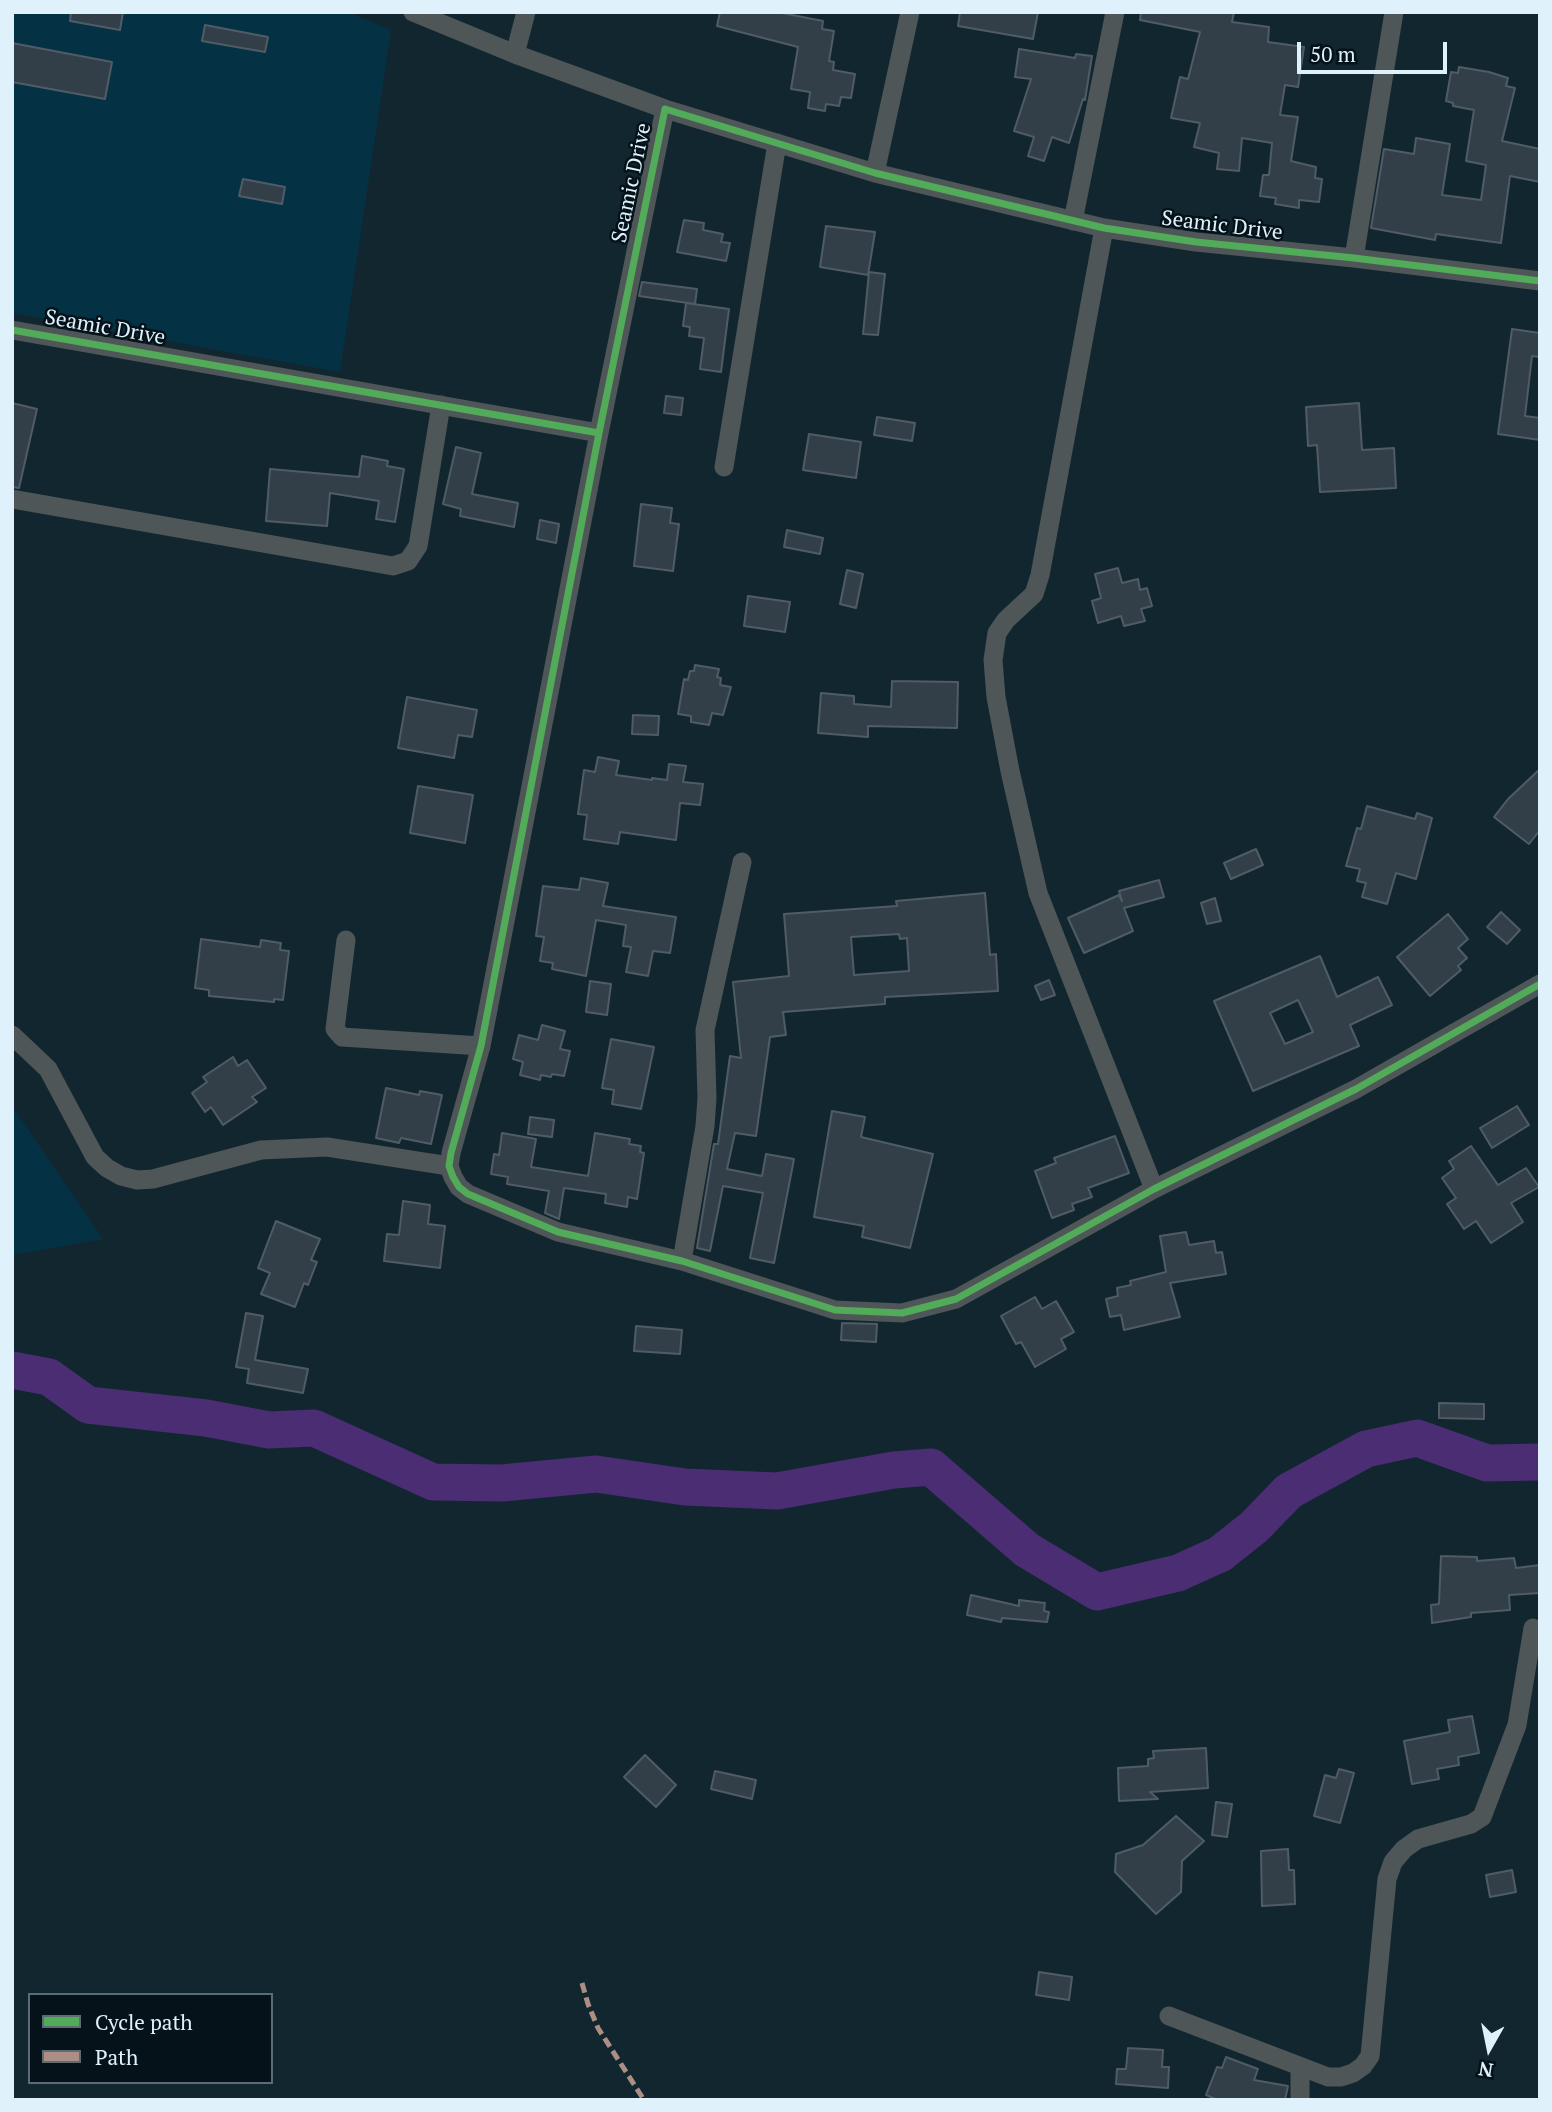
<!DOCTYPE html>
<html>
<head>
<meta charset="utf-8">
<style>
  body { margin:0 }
  #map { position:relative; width:1552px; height:2112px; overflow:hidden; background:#12262f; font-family:"PT Serif",serif }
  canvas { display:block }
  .frame { position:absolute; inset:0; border:14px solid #dff2fc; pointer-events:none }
  .legend { position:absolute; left:28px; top:1993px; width:245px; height:91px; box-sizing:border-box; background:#051219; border:2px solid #5c6c74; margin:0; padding:9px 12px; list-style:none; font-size:21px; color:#dff2fc }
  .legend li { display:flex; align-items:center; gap:14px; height:35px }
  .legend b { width:35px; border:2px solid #5c6c74 }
  .north { position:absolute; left:1454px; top:2014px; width:70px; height:70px; -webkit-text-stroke:5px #051219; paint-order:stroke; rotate:189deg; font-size:19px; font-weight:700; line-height:28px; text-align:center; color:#dff2fc }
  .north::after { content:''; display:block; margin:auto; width:24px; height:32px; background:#dff2fc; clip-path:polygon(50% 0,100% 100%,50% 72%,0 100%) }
  .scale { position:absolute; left:1297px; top:42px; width:150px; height:32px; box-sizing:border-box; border:4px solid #dff2fc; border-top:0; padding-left:9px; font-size:21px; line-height:24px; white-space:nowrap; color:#dff2fc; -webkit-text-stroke:5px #051219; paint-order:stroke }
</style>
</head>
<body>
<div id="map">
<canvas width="1552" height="2112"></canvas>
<div class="frame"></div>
<ul class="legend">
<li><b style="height:9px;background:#51ab58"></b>Cycle path</li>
<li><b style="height:9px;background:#ac8f84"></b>Path</li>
</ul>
<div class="north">N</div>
<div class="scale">50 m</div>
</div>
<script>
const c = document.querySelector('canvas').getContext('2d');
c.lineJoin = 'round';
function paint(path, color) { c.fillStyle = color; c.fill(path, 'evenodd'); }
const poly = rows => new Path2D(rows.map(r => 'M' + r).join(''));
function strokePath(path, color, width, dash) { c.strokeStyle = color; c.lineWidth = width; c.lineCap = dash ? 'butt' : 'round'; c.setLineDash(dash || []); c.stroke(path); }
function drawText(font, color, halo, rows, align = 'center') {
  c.font = font + ' "PT Serif",serif'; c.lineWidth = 5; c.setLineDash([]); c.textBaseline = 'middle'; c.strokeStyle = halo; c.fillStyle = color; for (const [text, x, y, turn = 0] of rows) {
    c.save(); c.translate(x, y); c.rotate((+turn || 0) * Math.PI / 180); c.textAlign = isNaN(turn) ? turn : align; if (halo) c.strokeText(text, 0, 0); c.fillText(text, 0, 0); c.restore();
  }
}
paint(poly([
  [12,12,348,12,391,30,340,372,12,313],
  [12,1106,103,1239,12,1255]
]), '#043244');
strokePath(poly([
  [12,1370,49,1377,88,1405,206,1418,269,1430,314,1428,433,1482,502,1483,596,1474,685,1487,777,1491,894,1470,931,1467,1027,1550,1097,1592,1178,1573,1220,1554,1254,1527,1289,1491,1366,1449,1417,1438,1487,1463,1540,1462]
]), '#4a2d73', 37);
const building = poly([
  [71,12,123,12,120,30,70,21,71,12],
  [720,12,777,12,823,21,822,29,834,31,829,61,834,62,833,70,855,74,851,98,841,97,839,106,826,104,825,111,808,108,810,92,791,89,798,47,717,26,720,12],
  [960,12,1038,12,1033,39,958,26,960,12],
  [1141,12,1234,12,1232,22,1269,27,1268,42,1304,47,1298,87,1285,85,1280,115,1298,117,1291,161,1316,167,1315,178,1322,179,1319,202,1299,200,1299,208,1275,204,1276,198,1260,196,1263,175,1269,175,1272,143,1242,138,1239,171,1217,169,1219,153,1194,147,1200,123,1171,118,1180,77,1188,79,1200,32,1140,20,1141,12],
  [205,25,268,37,265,52,202,41,205,25],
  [12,43,112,62,105,99,12,82,12,43],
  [1019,49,1075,58,1076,54,1092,56,1085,100,1083,99,1069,143,1052,137,1044,161,1028,156,1034,137,1014,131,1031,79,1015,77,1019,49],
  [1459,67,1489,72,1508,78,1506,86,1515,88,1502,141,1540,149,1540,182,1510,176,1501,243,1436,234,1435,240,1371,228,1384,149,1414,154,1416,138,1450,144,1442,195,1481,200,1486,165,1466,161,1474,110,1453,106,1453,103,1446,101,1451,72,1458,73,1459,67],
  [243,179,285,187,282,204,239,196,243,179],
  [684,220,704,223,703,230,723,234,721,242,730,243,726,261,677,252,684,220],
  [826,226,875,232,868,275,820,267,826,226],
  [869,272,885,274,878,335,863,334,869,272],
  [642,282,697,289,695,304,639,296,642,282],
  [686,303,729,309,721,372,700,369,704,338,689,336,690,327,683,326,686,303],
  [1512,329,1540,333,1540,357,1532,356,1525,416,1540,418,1540,440,1498,434,1512,329],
  [666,396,683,398,681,415,664,413,666,396],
  [12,403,37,409,19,488,12,487,12,403],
  [1359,403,1362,450,1394,448,1396,488,1320,492,1317,445,1308,446,1306,407,1359,403],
  [877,417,915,423,912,441,874,435,877,417],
  [809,434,861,442,856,478,803,470,809,434],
  [456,447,481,453,472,494,518,503,514,527,460,516,461,509,443,504,456,447],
  [362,456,388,461,387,466,404,469,395,522,376,519,379,501,330,493,327,526,266,521,270,469,359,477,362,456],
  [641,504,672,508,670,523,679,524,673,571,634,566,641,504],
  [540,520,559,524,556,543,537,539,540,520],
  [787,530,823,538,820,554,784,547,787,530],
  [1118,568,1122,583,1138,579,1140,590,1147,588,1152,606,1141,609,1145,621,1124,626,1121,616,1098,623,1092,601,1101,598,1095,574,1118,568],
  [847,570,863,574,856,608,840,604,847,570],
  [748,596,790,602,785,632,744,626,748,596],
  [695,665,719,669,717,677,721,678,720,685,731,687,723,715,712,713,709,725,691,722,691,716,678,714,684,679,688,680,690,671,694,671,695,665],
  [892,681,958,682,957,728,868,726,868,737,818,733,821,693,854,696,854,704,891,707,892,681],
  [407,697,477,710,472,737,458,735,454,758,398,748,407,697],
  [633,715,659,716,658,735,632,734,633,715],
  [598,757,619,761,616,775,652,780,652,778,667,780,669,764,686,766,683,782,703,784,700,805,680,803,676,840,620,832,618,844,584,839,587,815,578,814,584,770,595,772,598,757],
  [1540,769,1540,830,1529,844,1494,817,1508,799,1540,769],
  [418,786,473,795,465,843,410,833,418,786],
  [1367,806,1415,819,1417,813,1432,818,1416,879,1396,873,1387,904,1362,897,1366,883,1357,881,1360,869,1346,866,1357,828,1361,829,1367,806],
  [1256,849,1263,865,1231,879,1224,863,1256,849],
  [581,878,608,883,603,906,676,917,670,953,653,951,648,976,626,972,631,947,623,946,626,925,596,920,586,976,552,969,553,963,540,961,544,937,536,936,543,886,579,890,581,878],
  [1159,880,1164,897,1124,908,1133,931,1084,953,1068,918,1119,895,1122,901,1119,891,1159,880],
  [985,893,990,955,996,954,998,991,885,997,885,1004,783,1012,786,1035,770,1037,756,1136,735,1133,727,1169,762,1176,766,1154,794,1159,774,1263,750,1258,763,1193,723,1186,710,1251,697,1248,714,1144,718,1144,730,1056,741,1058,733,982,789,976,784,914,897,906,896,901,985,893],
  [899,934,900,939,907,938,909,971,854,975,851,937,899,934],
  [1215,898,1221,921,1207,924,1201,903,1215,898],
  [1501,912,1520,930,1507,944,1487,927,1501,912],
  [1448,914,1468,939,1458,948,1467,958,1458,966,1461,970,1430,996,1397,957,1448,914],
  [201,939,260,947,261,940,281,943,280,950,289,951,283,1000,274,999,274,1002,209,996,209,990,195,988,201,939],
  [1320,956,1337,997,1378,977,1392,1005,1350,1025,1359,1046,1253,1091,1214,1001,1320,956],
  [1298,1000,1313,1032,1285,1044,1270,1013,1298,1000],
  [1049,980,1055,995,1041,1000,1035,986,1049,980],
  [590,981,611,984,607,1015,586,1012,590,981],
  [542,1025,565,1031,560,1049,570,1051,564,1076,552,1074,551,1077,541,1075,540,1080,520,1075,523,1062,513,1059,519,1035,538,1040,542,1025],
  [611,1039,654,1047,641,1109,612,1104,614,1090,602,1088,611,1039],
  [233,1057,238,1066,247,1060,266,1088,252,1097,257,1102,223,1125,211,1107,205,1112,192,1093,207,1082,203,1077,233,1057],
  [386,1088,419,1095,420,1091,442,1095,431,1144,401,1138,399,1143,376,1138,386,1088],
  [1517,1106,1529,1125,1492,1148,1480,1128,1517,1106],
  [832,1111,865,1117,861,1137,933,1154,910,1248,862,1237,864,1226,814,1217,832,1111],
  [530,1117,554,1120,552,1137,528,1134,530,1117],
  [502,1133,536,1139,531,1167,588,1176,595,1133,630,1139,629,1144,641,1146,640,1152,644,1153,637,1199,628,1197,627,1207,605,1203,606,1194,564,1188,559,1219,545,1213,549,1191,507,1184,508,1177,491,1174,494,1154,499,1155,502,1133],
  [1115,1136,1129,1173,1088,1188,1092,1197,1072,1204,1074,1210,1052,1218,1035,1171,1056,1163,1054,1158,1115,1136],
  [1471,1146,1498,1185,1526,1168,1539,1187,1511,1203,1523,1222,1491,1243,1476,1221,1464,1229,1447,1204,1456,1198,1442,1178,1454,1169,1449,1161,1471,1146],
  [403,1201,430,1205,428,1224,445,1226,440,1268,384,1261,387,1234,399,1235,403,1201],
  [276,1221,320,1239,311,1260,317,1262,308,1285,304,1283,295,1307,261,1294,270,1273,258,1268,276,1221],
  [1186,1232,1189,1245,1214,1241,1216,1253,1222,1252,1226,1274,1170,1283,1180,1317,1124,1330,1121,1315,1110,1317,1106,1299,1118,1296,1117,1288,1131,1285,1130,1281,1166,1272,1160,1236,1186,1232],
  [1035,1297,1042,1309,1056,1301,1074,1332,1061,1339,1066,1349,1035,1367,1021,1342,1016,1344,1001,1316,1035,1297],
  [246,1313,263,1316,255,1360,308,1369,303,1393,247,1383,249,1369,236,1367,246,1313],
  [842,1323,877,1324,876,1342,841,1340,842,1323],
  [636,1326,682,1330,680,1354,634,1351,636,1326],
  [1439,1403,1484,1404,1484,1419,1439,1418,1439,1403],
  [1441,1556,1477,1557,1477,1561,1514,1558,1516,1568,1540,1565,1540,1593,1509,1595,1510,1610,1471,1613,1471,1617,1432,1623,1431,1605,1439,1604,1441,1556],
  [971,1595,1019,1606,1019,1600,1045,1603,1044,1611,1049,1612,1047,1622,1002,1618,1001,1622,967,1615,971,1595],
  [1472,1716,1479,1753,1458,1757,1459,1765,1437,1769,1439,1779,1412,1784,1404,1741,1450,1732,1448,1720,1472,1716],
  [1206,1748,1208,1788,1150,1792,1158,1799,1119,1801,1118,1768,1148,1766,1148,1759,1154,1758,1153,1751,1206,1748],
  [645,1755,676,1785,656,1807,624,1777,645,1755],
  [1339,1769,1354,1773,1340,1823,1314,1816,1325,1775,1336,1778,1339,1769],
  [715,1771,756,1780,752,1799,711,1789,715,1771],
  [1216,1802,1232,1804,1227,1837,1212,1835,1216,1802],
  [1176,1816,1204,1841,1182,1861,1181,1892,1156,1914,1115,1872,1116,1854,1143,1845,1176,1816],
  [1288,1849,1289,1870,1294,1870,1295,1904,1262,1906,1261,1851,1288,1849],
  [1512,1870,1516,1892,1490,1897,1486,1875,1512,1870],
  [1039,1972,1072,1977,1069,2000,1036,1995,1039,1972],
  [1128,2048,1163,2050,1162,2067,1169,2067,1168,2088,1116,2084,1117,2069,1126,2069,1128,2048],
  [1226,2057,1258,2069,1254,2080,1288,2086,1285,2100,1218,2100,1206,2095,1217,2067,1222,2068,1226,2057]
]);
paint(building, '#333f48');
strokePath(building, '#505c65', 2);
strokePath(poly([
  [413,12,515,54,665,109],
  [515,54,526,12],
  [875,173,910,12],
  [1073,221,1115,12],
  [1104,228,1040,575,1034,594,1006,620,997,633,993,660,996,697,1010,771,1038,893,1154,1189],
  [1354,258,1394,12],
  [12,330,599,433,665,109,875,173,1104,228,1196,242,1354,258,1540,281],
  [599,433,481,1046,451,1153,449,1166,453,1177,459,1187,468,1194,558,1232,682,1261,835,1310,902,1313,956,1299,1154,1189,1356,1089,1540,984],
  [724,467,777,143],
  [12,499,393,566,408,561,418,546,441,405],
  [346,940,335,1029,342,1037,481,1046],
  [12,1035,48,1069,95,1157,107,1168,121,1176,137,1180,153,1179,261,1150,327,1147,449,1166],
  [682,1261,705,1126,707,1098,705,1030,742,862],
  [1169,2016,1328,2077,1341,2077,1353,2073,1363,2066,1370,2056,1387,1879,1393,1862,1404,1849,1418,1839,1471,1824,1482,1817,1517,1725,1533,1628],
  [1300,2068,1300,2100]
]), '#4e5658', 19);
strokePath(poly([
  [582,1983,588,2004,598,2028,644,2100]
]), '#ac8f84', 5, [10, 5]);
strokePath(poly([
  [12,330,599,433,665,109,875,173,1104,228,1196,242,1354,258,1540,281],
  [599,433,481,1046,451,1153,449,1166,453,1177,459,1187,468,1194,558,1232,682,1261,835,1310,902,1313,956,1299,1154,1189,1356,1089,1540,984]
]), '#51ab58', 7);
drawText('21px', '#dff2fc', '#051219', [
  ["Seamic Drive",632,183,-78],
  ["Seamic Drive",1222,226,7],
  ["Seamic Drive",105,328,10]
]);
</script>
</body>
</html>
